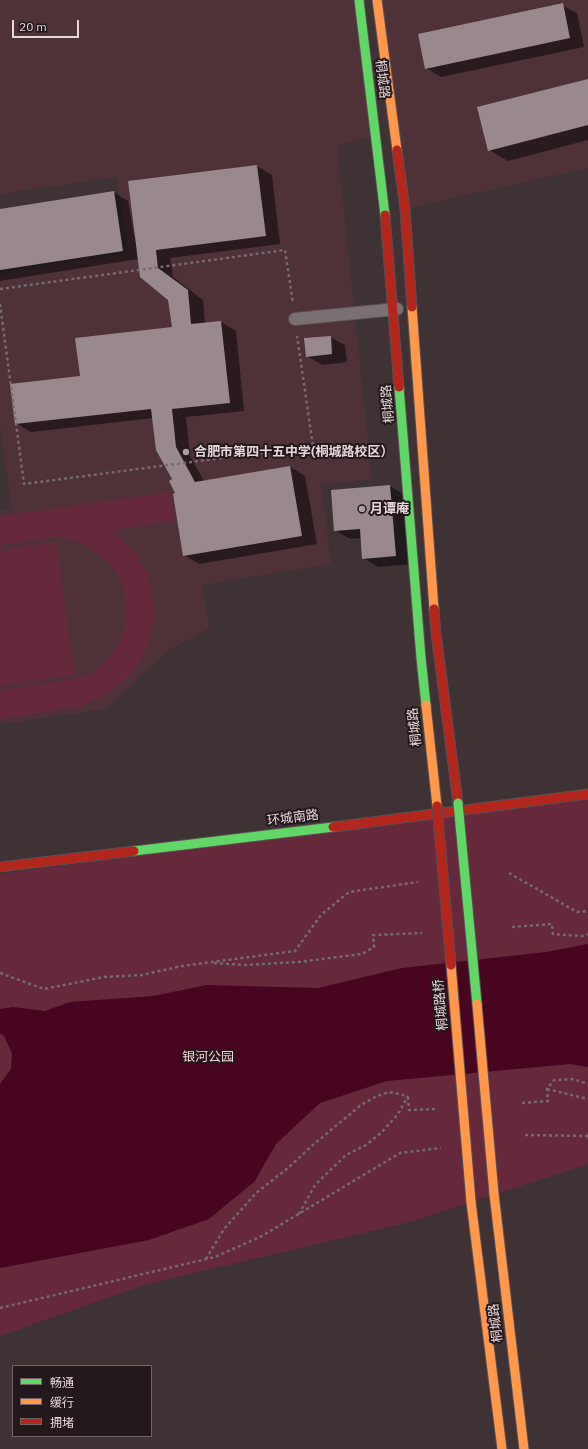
<!DOCTYPE html>
<html>
<head>
<meta charset="utf-8">
<style>
  body { margin:0 }
  #map { position:relative; width:588px; height:1449px; overflow:hidden; background:#3e3235; font-family:"IBM Plex Sans","Noto Sans SC",sans-serif }
  canvas { display:block }
  .legend { position:absolute; left:12px; top:1365px; width:140px; height:72px; box-sizing:border-box; background:#23181b; border:1px solid #716467; margin:0; padding:5px 7px; list-style:none; font-size:12px; color:#e6d6d9 }
  .legend li { display:flex; align-items:center; gap:8px; height:20px }
  .legend b { width:20px; border:1px solid #716467 }
  .scale { position:absolute; left:12px; top:20px; width:67px; height:18px; box-sizing:border-box; border:2px solid #e6d6d9; border-top:0; padding-left:5px; font-size:12px; line-height:14px; white-space:nowrap; color:#e6d6d9; -webkit-text-stroke:3px #23181b; paint-order:stroke }
</style>
</head>
<body>
<div id="map">
<canvas width="588" height="1449"></canvas>
<ul class="legend">
<li><b style="height:5px;background:#63d668"></b>畅通</li>
<li><b style="height:5px;background:#ff974d"></b>缓行</li>
<li><b style="height:5px;background:#b3261e"></b>拥堵</li>
</ul>
<div class="scale">20 m</div>
</div>
<script>
const c = document.querySelector('canvas').getContext('2d');
c.lineJoin = 'round';
function paint(path, color) { c.fillStyle = color; c.fill(path, 'evenodd'); }
const poly = rows => new Path2D(rows.map(r => 'M' + r).join(''));
function strokePath(path, color, width, dash) { c.strokeStyle = color; c.lineWidth = width; c.lineCap = dash ? 'butt' : 'round'; c.setLineDash(dash || []); c.stroke(path); }
function drawText(font, color, halo, rows, align = 'center') {
  c.font = font + ' "IBM Plex Sans","Noto Sans SC",sans-serif'; c.lineWidth = 4; c.setLineDash([]); c.textBaseline = 'middle'; c.strokeStyle = halo; c.fillStyle = color; for (const [text, x, y, turn = 0] of rows) {
    c.save(); c.translate(x, y); c.rotate((+turn || 0) * Math.PI / 180); c.textAlign = isNaN(turn) ? turn : align; if (halo) c.strokeText(text, 0, 0); c.fillText(text, 0, 0); c.restore();
  }
}
paint(poly([
  [0,0,359,0,376,136,337,145,372,479,321,485,331,564,202,585,210,628,169,650,106,709,0,724,0,511,12,510,0,425,0,274,128,253,117,177,0,194],
  [377,0,588,0,588,168,405,209]
]), '#4e3238');
paint(poly([
  [171,492,175,521,112,530,121,537,137,554,147,574,152,590,154,616,152,631,148,644,137,666,126,679,114,689,102,697,79,707,0,719,0,690,74,679,88,675,96,670,108,659,115,650,121,638,126,623,126,601,122,584,114,569,105,559,90,548,76,541,63,538,49,538,0,545,0,516],
  [56,542,75,675,0,686,0,550],
  [588,794,588,1164,406,1223,147,1284,0,1336,0,874]
]), '#66293b');
paint(poly([
  [588,944,588,1067,570,1064,387,1081,320,1103,276,1144,255,1181,209,1219,149,1240,0,1268,0,1084,11,1069,12,1054,4,1036,0,1034,0,1009,13,1007,45,1011,70,1002,153,996,207,985,318,988,402,968,546,952]
]), '#470520');
paint(poly([
  [562,5,577,13,584,47,441,77,426,68],
  [588,80,588,140,508,161,489,150],
  [257,166,272,175,280,244,170,258,173,277,203,300,205,324,221,322,236,331,244,411,186,417,190,456,204,481,290,467,305,476,317,544,199,564,184,555,177,493,153,418,31,432,16,423,81,377,173,328,169,300,138,259,0,281,0,210,113,192,128,201,134,236,136,236],
  [330,337,345,345,347,362,322,365,307,356],
  [390,486,405,495,411,564,378,567,363,558,361,538,350,539,335,530]
]), '#0007');
paint(poly([
  [563,3,570,38,425,69,418,34],
  [588,79,588,125,488,151,477,107],
  [257,165,266,236,156,250,158,268,188,290,191,324,221,321,230,403,172,409,176,447,195,482,290,466,302,536,183,556,173,494,175,493,169,481,172,479,156,450,151,409,15,424,10,384,80,376,75,338,172,327,168,300,140,277,128,181],
  [114,191,123,251,0,270,0,209],
  [331,336,332,354,306,357,304,338],
  [390,485,396,556,362,559,360,529,334,531,331,490]
]), '#99898d');
const lane = poly([
  [295,319,397,309]
]);
const fast = poly([
  [359,0,385,215],
  [399,387,421,658,426,705],
  [134,851,333,827]
]);
const slow = poly([
  [377,0,397,150],
  [412,307,434,609],
  [426,705,437,806],
  [494,1194,524,1449],
  [471,1202,502,1449]
]);
const jam = poly([
  [397,150,405,209,412,307],
  [385,215,399,387],
  [434,609,436,633,458,803],
  [333,827,588,794],
  [0,867,134,851]
]);
strokePath(lane, '#5b4f52', 14);
strokePath(fast, '#5b4f52', 11);
strokePath(slow, '#5b4f52', 11);
strokePath(jam, '#5b4f52', 11);
strokePath(poly([
  [0,289,285,250,293,303],
  [0,304,24,484,313,446,297,336],
  [509,873,577,912,588,911],
  [512,927,552,924,553,934,582,936,588,934],
  [214,963,245,965,298,962,362,954,374,947,373,935,422,933],
  [0,973,44,989,104,977,142,975,182,966,295,951,321,915,349,892,418,882],
  [547,1089,588,1099],
  [408,1097,409,1110,437,1109],
  [522,1103,548,1101,547,1089,554,1080,573,1079,588,1084],
  [525,1135,588,1136],
  [299,1214,315,1185,346,1155,366,1145,382,1132,398,1114,408,1096],
  [206,1259,224,1229,256,1193,288,1168,314,1144,361,1105,377,1096,389,1092,408,1096],
  [0,1308,215,1257,262,1236,400,1153,441,1148]
]), '#756b6d', 2.5, [3, 3]);
strokePath(lane, '#7a6f71', 12);
strokePath(fast, '#63d668', 9);
strokePath(slow, '#ff974d', 9);
strokePath(jam, '#b3261e', 9);
const fastBridge = poly([
  [458,803,477,1004]
]);
const slowBridge = poly([
  [451,965,471,1202],
  [477,1004,494,1194]
]);
const jamBridge = poly([
  [437,806,451,965]
]);
strokePath(fastBridge, '#5b4f52', 11, []);
strokePath(slowBridge, '#5b4f52', 11, []);
strokePath(jamBridge, '#5b4f52', 11, []);
strokePath(fastBridge, '#63d668', 9);
strokePath(slowBridge, '#ff974d', 9);
strokePath(jamBridge, '#b3261e', 9);
for (const [x, y, r, color] of [
  [186,452,4,"#ab9da0"],
  [362,509,4,"#ab9da0"]
]) { const dot = new Path2D(); dot.arc(x, y, r, 0, 2 * Math.PI); c.fillStyle = color; c.fill(dot); strokePath(dot, '#23181b', 1.5); }
drawText('13px', '#e6d6d9', '#23181b', [
  ["桐城路",382,79,83],
  ["桐城路",388,404,-95],
  ["桐城路",415,727,-96],
  ["环城南路",293,818,-7],
  ["桐城路桥",441,1005,-95],
  ["桐城路",496,1323,-97]
]);
drawText('bold 13px', '#e6d6d9', '#23181b', [
  ["合肥市第四十五中学(桐城路校区）",194,452],
  ["月谭庵",370,509]
], 'left');
drawText('13px', '#fbcdd6', '#23181b', [
  ["银河公园",208,1057]
]);
</script>
</body>
</html>
